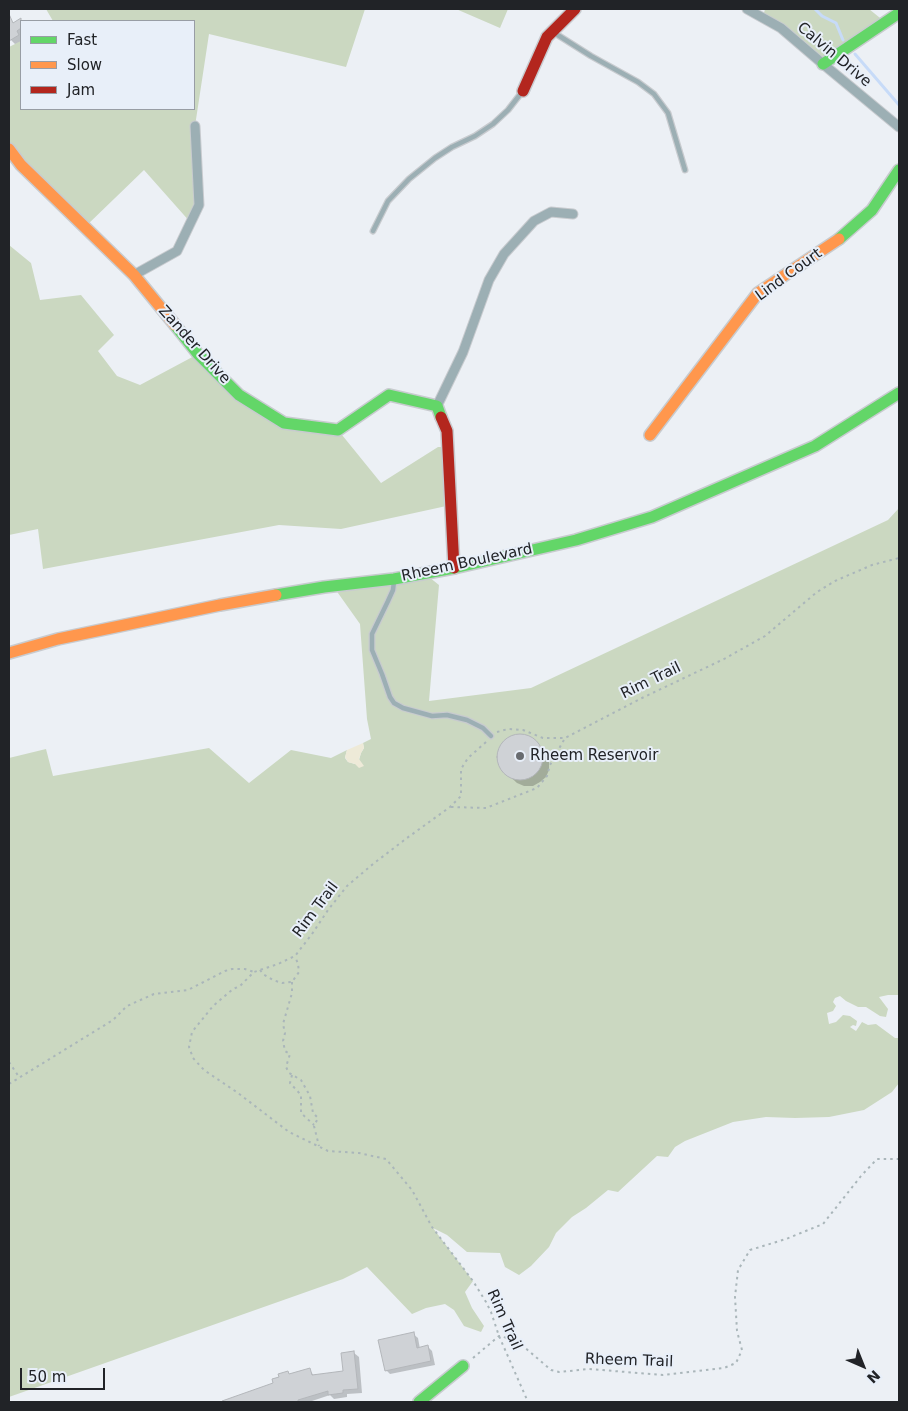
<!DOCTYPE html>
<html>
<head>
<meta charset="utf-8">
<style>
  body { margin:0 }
  #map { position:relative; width:908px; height:1411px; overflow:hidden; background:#ecf0f5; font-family:"DejaVu Sans",sans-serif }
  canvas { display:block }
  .frame { position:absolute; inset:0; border:10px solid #212327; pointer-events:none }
  .legend { position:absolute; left:20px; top:20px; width:175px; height:90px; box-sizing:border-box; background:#e8eff9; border:1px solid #989da5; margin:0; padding:6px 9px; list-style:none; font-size:15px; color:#212327 }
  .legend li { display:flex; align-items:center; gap:10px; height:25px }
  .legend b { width:25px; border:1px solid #989da5 }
  .north { position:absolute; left:838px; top:1341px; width:50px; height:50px; -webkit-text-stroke:4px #e8eff9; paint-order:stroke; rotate:136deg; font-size:14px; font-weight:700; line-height:20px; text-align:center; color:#212327 }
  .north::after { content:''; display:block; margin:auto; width:18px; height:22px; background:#212327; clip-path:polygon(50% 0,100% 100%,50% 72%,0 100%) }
  .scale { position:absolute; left:20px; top:1368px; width:85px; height:22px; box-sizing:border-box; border:2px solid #212327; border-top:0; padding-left:6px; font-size:15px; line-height:18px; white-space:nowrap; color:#212327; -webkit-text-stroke:4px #e8eff9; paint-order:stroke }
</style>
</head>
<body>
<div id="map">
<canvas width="908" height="1411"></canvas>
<div class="frame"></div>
<ul class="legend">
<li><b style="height:6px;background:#63d668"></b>Fast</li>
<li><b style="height:6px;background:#ff974d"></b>Slow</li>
<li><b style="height:6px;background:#b3261e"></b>Jam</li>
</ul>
<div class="north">N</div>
<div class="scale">50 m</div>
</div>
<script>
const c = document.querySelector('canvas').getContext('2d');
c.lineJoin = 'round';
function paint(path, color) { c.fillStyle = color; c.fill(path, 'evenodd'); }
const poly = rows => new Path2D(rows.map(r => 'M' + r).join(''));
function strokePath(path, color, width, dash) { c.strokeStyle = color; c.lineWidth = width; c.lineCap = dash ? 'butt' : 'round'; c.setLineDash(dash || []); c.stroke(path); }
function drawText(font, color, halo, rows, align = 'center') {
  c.font = font + ' "DejaVu Sans",sans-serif'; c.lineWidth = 4; c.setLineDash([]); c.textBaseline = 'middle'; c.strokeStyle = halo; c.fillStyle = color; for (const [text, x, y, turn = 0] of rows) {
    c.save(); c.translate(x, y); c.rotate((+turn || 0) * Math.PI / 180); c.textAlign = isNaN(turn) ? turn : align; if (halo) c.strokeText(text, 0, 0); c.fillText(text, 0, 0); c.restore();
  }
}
paint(poly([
  [46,9,365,9,346,67,209,34,195,126,199,205,191,223,144,170,85,227,9,149,9,47,21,41,21,109,194,109,194,21,53,21],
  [456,9,508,9,500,28],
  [765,9,869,9,885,22,823,64,763,17],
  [9,245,31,263,40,300,81,295,114,335,98,351,117,376,140,385,198,354,239,395,284,423,338,430,381,483,438,447,448,447,451,505,341,529,279,525,43,569,38,529,9,535],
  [899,508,899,997,898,995,888,995,879,997,888,1009,886,1017,880,1016,866,1007,858,1007,846,1001,840,996,835,998,833,1002,836,1006,833,1011,827,1013,829,1024,836,1022,843,1015,850,1016,857,1021,856,1026,853,1025,850,1027,856,1031,862,1022,868,1025,876,1024,895,1038,899,1038,899,1083,892,1092,864,1110,829,1117,795,1118,766,1117,733,1122,685,1141,675,1147,668,1157,657,1156,618,1192,608,1190,586,1208,572,1217,556,1233,549,1247,531,1266,519,1275,505,1267,500,1253,467,1252,447,1235,433,1228,473,1281,465,1292,472,1308,484,1326,481,1332,464,1326,454,1310,445,1304,426,1308,412,1314,367,1267,343,1279,9,1397,9,758,46,749,53,776,209,748,249,783,291,750,331,758,347,750,345,758,348,762,355,764,359,760,361,753,364,748,363,743,371,739,367,719,360,624,333,586,424,573,439,585,429,701,531,688,888,520]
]), '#cbd8c1');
paint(poly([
  [363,743,364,748,361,753,359,759,364,766,359,768,355,764,348,762,345,757,347,750]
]), '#eeead8');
paint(poly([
  [19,21,21,23,21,41,15,44,10,39,9,39,9,26],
  [522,735,531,738,546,752,549,758,549,770,546,777,540,782,533,786,524,786,517,783,503,770,500,762,499,754,502,745,506,740,515,736],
  [413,1334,418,1338,420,1349,428,1347,432,1351,435,1365,390,1374,386,1370],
  [354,1353,359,1357,362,1393,347,1394,347,1397,334,1399,330,1395,309,1402,231,1402,230,1399,275,1384,290,1375,309,1369,314,1376,344,1372]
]), '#0003');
strokePath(poly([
  [815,9,822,16,836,23,843,40],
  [855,54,899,105]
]), '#c7dbf8', 3);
const building = poly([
  [9,14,13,23,21,18,21,28,17,31,19,35,9,41,9,14],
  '497 757a23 23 0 1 1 46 0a23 23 0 1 1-46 0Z',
  [414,1332,417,1348,428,1345,431,1361,385,1371,378,1340,414,1332],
  [354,1351,358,1389,343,1390,343,1393,328,1395,328,1391,298,1400,298,1402,222,1402,222,1401,273,1383,272,1379,279,1377,278,1374,288,1371,289,1374,310,1368,312,1375,343,1371,341,1353,354,1351]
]);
paint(building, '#cfd2d6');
strokePath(building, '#b3b6ba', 1);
const lane = poly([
  [553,32,591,56,638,82,654,94,668,113,685,170],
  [373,231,388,201,409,179,435,158,452,147,475,136,493,124,508,110,522,92],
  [394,581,393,590,388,601,372,634,372,650,382,674,390,697,394,703,403,708,432,716,447,715,467,720,483,728,491,736]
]);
const street = poly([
  [747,9,781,28,823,64,899,127],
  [134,275,177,251,199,205,195,126],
  [437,406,463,352,489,280,504,254,534,221,551,212,573,214]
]);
const fast = poly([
  [823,64,899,13],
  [839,239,872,210,899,170],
  [175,325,198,354,239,395,284,423,338,430,389,395,437,406,441,417],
  [276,595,324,587,394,579,454,568,576,540,652,517,815,446,899,393],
  [419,1402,463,1366]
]);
const slow = poly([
  [9,149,21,165,134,275,175,325],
  [650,435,758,293,839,239],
  [9,653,58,639,220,605,276,595]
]);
const jam = poly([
  [523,91,547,37,575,9],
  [441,417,447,431,454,568]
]);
strokePath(lane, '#c8cbcf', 7);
strokePath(street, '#c8cbcf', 11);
strokePath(fast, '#c8cbcf', 14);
strokePath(slow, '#c8cbcf', 14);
strokePath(jam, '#c8cbcf', 14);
strokePath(poly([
  [497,732,508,729,523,730,543,738,565,738,642,698,724,659,765,636,817,592,835,581,872,565,899,558],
  [486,742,468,758,461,769,461,796,450,807,407,838,373,864,347,886,328,910,312,934,295,956,278,964,254,972,240,986,233,989,213,1006,192,1032,189,1047,193,1058,204,1070,238,1093,289,1132,328,1151,359,1153,386,1159,412,1190,432,1227,473,1281,486,1302,491,1312,499,1336,528,1402],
  [451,807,486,808,537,788,547,776,550,765,565,738],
  [260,970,263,974,273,980,282,983,292,982,299,972,298,964,295,956],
  [292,982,292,993,283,1024,285,1033,283,1041,285,1051,290,1054,286,1067,289,1073,301,1080,310,1096,313,1113,318,1118,314,1126,319,1146],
  [9,1062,19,1077],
  [292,1075,290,1083,301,1095,301,1113,314,1125],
  [9,1084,113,1020,127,1006,154,994,188,990,225,971,232,969,245,969,254,972],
  [473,1358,499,1336,516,1340,551,1370,559,1372,589,1369,663,1375,724,1368,736,1363,742,1350,737,1331,735,1297,738,1270,750,1250,786,1239,823,1224,861,1176,877,1159,899,1159]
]), '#aab6ba', 2, [2.5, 4]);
strokePath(lane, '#9cafb4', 4.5);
strokePath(street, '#9cafb4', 9);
strokePath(fast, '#63d668', 11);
strokePath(slow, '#ff974d', 11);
strokePath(jam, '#b3261e', 11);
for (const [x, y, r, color] of [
  [520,756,5,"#686b6f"]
]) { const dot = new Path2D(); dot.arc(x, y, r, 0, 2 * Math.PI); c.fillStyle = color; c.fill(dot); strokePath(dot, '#e8eff9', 2); }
drawText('15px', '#212327', '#e8eff9', [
  ["Calvin Drive",834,55,40],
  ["Lind Court",789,275,-36],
  ["Zander Drive",194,345,48],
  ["Rheem Boulevard",467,563,-12],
  ["Rim Trail",651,681,-26],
  ["Rim Trail",316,910,-53],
  ["Rim Trail",504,1320,66],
  ["Rheem Trail",629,1361,2]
]);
drawText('15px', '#212327', '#e8eff9', [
  ["Rheem Reservoir",530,756]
], 'left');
</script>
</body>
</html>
